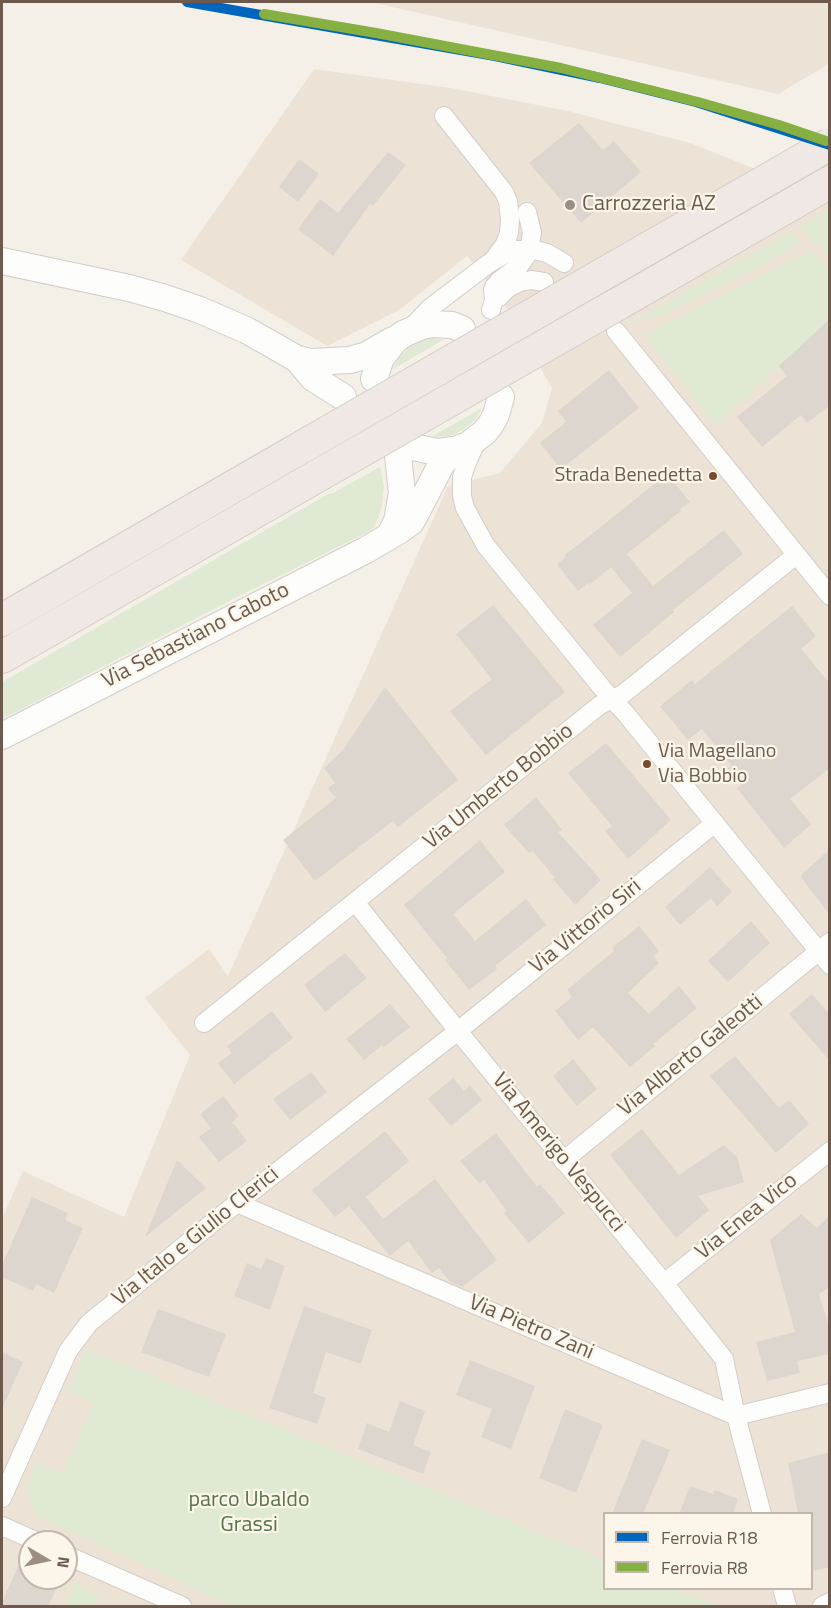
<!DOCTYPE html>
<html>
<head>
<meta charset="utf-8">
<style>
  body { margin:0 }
  #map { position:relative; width:831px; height:1608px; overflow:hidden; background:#f4f0e8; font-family:"Titillium Web",sans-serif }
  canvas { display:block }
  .frame { position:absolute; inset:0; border:3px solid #6d5a4d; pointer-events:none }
  .legend { position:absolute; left:603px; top:1512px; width:210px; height:78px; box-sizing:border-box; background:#fcf5e9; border:2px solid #c3b7ab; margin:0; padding:8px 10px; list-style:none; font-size:18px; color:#6d5a4d }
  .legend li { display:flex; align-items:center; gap:12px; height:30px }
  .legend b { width:30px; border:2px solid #c3b7ab }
  .north { position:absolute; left:18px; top:1530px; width:60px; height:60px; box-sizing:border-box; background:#fcf5e9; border:2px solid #c3b7ab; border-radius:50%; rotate:99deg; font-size:16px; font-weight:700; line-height:24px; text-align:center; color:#6d5a4d }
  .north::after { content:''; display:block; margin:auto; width:21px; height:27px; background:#9c8e83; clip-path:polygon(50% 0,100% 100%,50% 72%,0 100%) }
</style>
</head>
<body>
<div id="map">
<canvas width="831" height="1608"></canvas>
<div class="frame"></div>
<ul class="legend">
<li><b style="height:8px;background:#0065bd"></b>Ferrovia R18</li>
<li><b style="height:8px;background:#87b042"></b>Ferrovia R8</li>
</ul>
<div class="north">N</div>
</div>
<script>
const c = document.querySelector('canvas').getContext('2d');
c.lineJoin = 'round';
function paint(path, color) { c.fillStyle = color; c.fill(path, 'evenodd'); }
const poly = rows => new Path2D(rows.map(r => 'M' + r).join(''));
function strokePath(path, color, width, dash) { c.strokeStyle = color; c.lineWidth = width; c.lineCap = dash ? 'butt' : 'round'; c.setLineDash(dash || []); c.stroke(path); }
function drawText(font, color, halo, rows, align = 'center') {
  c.font = font + ' "Titillium Web",sans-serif'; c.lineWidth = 4.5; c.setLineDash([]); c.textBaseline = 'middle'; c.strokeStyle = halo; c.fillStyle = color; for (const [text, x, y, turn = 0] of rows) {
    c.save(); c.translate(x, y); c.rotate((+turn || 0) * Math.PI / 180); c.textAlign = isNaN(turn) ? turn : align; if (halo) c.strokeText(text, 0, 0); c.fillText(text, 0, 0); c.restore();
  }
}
paint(poly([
  [370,2,829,2,829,64,778,94],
  [314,69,451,88,568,111,690,143,829,198,829,1606,2,1606,2,1219,23,1171,124,1217,190,1055,145,998,209,949,228,976,448,486,500,473,542,423,552,388,502,301,467,256,399,310,327,346,181,260],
  [604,1514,812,1514,812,1588,604,1588],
  [30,1542,66,1542,66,1578,30,1578]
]), '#ece3d6');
paint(poly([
  [829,209,829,255,799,227],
  [791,231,795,235,798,240,796,245,791,249,668,313,629,324],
  [809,252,816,254,829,269,829,319,716,425,644,335],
  [432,338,445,339,393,369,398,358,410,346,417,342],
  [482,408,475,420,463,430,450,436,431,437],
  [380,467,384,487,382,505,378,519,373,528,368,532,239,596,2,719,2,682,330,493,331,494],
  [86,1349,604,1560,604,1588,673,1589,718,1606,233,1606,36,1515,26,1491,36,1462,62,1473,94,1403,68,1390],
  [77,1578,80,1588,100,1597,95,1606,65,1606]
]), '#e0e9d4');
paint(poly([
  [579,123,603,150,614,141,641,172,581,223,529,163],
  [388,152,406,165,373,206,370,204,333,256,298,229,320,199,338,213],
  [299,159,319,174,298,202,279,187],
  [830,319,830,405,807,423,801,415,762,447,737,417,787,376,779,366],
  [609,370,639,408,561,469,540,443,566,422,558,411],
  [668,475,690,502,680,509,681,511,627,554,653,586,724,530,743,554,673,610,674,612,620,657,593,625,632,593,611,567,589,585,588,583,578,591,557,564,566,557,565,555,602,526,658,481,659,482],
  [493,605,565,692,486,755,450,711,492,679,456,634],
  [792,606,816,636,801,649,830,684,830,768,790,799,811,824,784,848,737,788,741,785,728,768,731,765,702,729,688,740,660,706,692,680,695,684],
  [385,687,458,780,398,827,393,821,315,881,283,840,336,798,328,788,335,783,324,768,343,750],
  [606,743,671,820,628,859,605,831,612,826,568,773],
  [536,797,562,830,558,832,601,880,575,905,553,879,555,878,533,851,529,853,504,825],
  [480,840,505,872,453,914,475,941,526,899,546,925,495,966,497,969,469,990,445,960,447,958,404,905],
  [830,849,830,915,800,876],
  [710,867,732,892,717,906,711,898,680,925,665,907],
  [751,921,770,943,728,982,708,961],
  [639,926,659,951,653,956,659,963,628,993,649,1014,679,986,697,1008,653,1044,655,1046,630,1067,593,1027,578,1040,555,1011,572,997,567,990,614,951,612,948],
  [345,953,367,978,325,1012,304,985],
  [812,994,830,1015,830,1061,789,1014],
  [390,1004,410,1027,384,1047,382,1045,364,1060,346,1039],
  [272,1011,293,1038,234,1084,218,1063,232,1053,227,1046],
  [735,1056,779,1108,789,1100,809,1124,776,1153,710,1076],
  [573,1059,597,1089,577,1106,553,1076],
  [311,1072,327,1092,290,1120,273,1099],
  [453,1078,464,1091,470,1085,482,1100,451,1126,428,1099],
  [223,1096,239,1116,232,1122,247,1141,219,1162,199,1137,211,1128,200,1114],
  [642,1129,679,1175,724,1145,737,1157,744,1182,698,1196,709,1210,676,1238,610,1155],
  [385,1131,409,1161,366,1197,383,1219,435,1179,497,1260,462,1287,449,1281,439,1268,432,1273,408,1241,390,1256,349,1206,335,1217,312,1190],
  [496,1133,537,1187,540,1184,565,1213,529,1243,504,1213,507,1211,484,1180,480,1184,460,1161],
  [177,1160,206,1188,145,1237],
  [32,1197,68,1213,65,1220,83,1228,54,1293,36,1284,33,1291,2,1277,2,1265],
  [801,1214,817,1228,830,1215,830,1287,819,1294,830,1330,830,1354,797,1361,800,1373,767,1381,756,1342,795,1332,770,1240],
  [266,1258,285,1266,270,1310,234,1296,247,1263,261,1269],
  [304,1306,372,1330,361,1364,326,1352,313,1393,326,1398,317,1424,269,1408],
  [158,1309,226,1334,209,1377,141,1352],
  [2,1352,23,1362,2,1409],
  [470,1360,535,1386,511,1449,481,1437,492,1409,456,1395],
  [400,1401,425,1411,413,1445,431,1452,423,1474,358,1449,367,1423,389,1432],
  [565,1409,603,1425,576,1493,539,1478],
  [642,1439,670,1450,643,1514,612,1514],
  [830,1452,830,1567,812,1571,812,1514,798,1514,788,1463],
  [690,1486,713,1494,715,1490,738,1499,733,1514,679,1514],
  [18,1567,30,1573,30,1578,42,1578,58,1585,48,1606,2,1606,2,1602]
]), '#ddd6ce');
const street = poly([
  [444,116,504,192,508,201,510,220,509,233,505,244,494,259],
  [498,298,508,288,520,282,531,280,544,282],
  [491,310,494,300,493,290,494,287,499,281,519,266,529,252,532,232,527,212],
  [410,329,430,308,488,264,505,254,516,250,535,250,547,253,564,263],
  [616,331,830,596],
  [480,437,475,444,466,465,462,477,462,496,465,508,486,546,603,689,626,714,830,965],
  [355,902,458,1031,664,1283,724,1359,736,1416,762,1514],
  [204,1023,600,705,623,694,796,555],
  [563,1161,830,942],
  [237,1203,736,1416,830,1393],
  [664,1283,830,1151],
  [2,1498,68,1351,89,1323,237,1203,458,1031,715,823],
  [2,1526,38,1542],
  [66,1555,182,1606],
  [782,1588,787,1606],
  [822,1606,830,1602]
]);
const secondary = poly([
  [2,261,129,288,165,298,200,310,246,330,271,344,297,359,313,378,343,397],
  [297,359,310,362,350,360,367,355,393,340],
  [374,379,381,358,394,341,403,334,422,326,432,324,452,325,462,329],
  [413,447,437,452,458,449,468,445,485,432,491,424,496,415,501,397],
  [390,535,397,521,402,493,398,456],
  [2,736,366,550,400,530,411,522,416,513,442,463,451,454,462,447]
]);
const highway = poly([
  [616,305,830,182],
  [2,620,302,447],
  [2,657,319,475]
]);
strokePath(street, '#d2cdc7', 20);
strokePath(secondary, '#d3cdc7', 28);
strokePath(highway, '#d3ccc6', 34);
strokePath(street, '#fdfdfc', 18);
strokePath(secondary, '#fdfdfc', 26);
strokePath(highway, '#efe8e4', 32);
const highwayBridge = poly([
  [302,447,830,144],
  [319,475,616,305]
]);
strokePath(highwayBridge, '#d3ccc6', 34, []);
strokePath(highwayBridge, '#efe8e4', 32);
strokePath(poly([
  [187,2,495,56,600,78,696,102,830,145]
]), '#0065bd', 10);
strokePath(poly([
  [264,14,376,33,561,68,698,102,779,125,826,141]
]), '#87b042', 10);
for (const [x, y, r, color] of [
  [570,205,6,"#9c8e83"],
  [713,476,5,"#7a4b2a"],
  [647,764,5,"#7a4b2a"]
]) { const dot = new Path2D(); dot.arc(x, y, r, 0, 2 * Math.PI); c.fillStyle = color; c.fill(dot); strokePath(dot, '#fcf5e9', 2); }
drawText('20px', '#6d5a4d', '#fcf5e9', [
  ["Strada Benedetta",702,476],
  ["Via Magellano",658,752,"left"],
  ["Via Bobbio",658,777,"left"]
], 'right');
drawText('22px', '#6d5a4d', '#fcf5e9', [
  ["Carrozzeria AZ",582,205]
], 'left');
drawText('22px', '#6d5a4d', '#fcf5e9', [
  ["Via Sebastiano Caboto",196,636,-27],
  ["Via Umberto Bobbio",499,787,-39],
  ["Via Vittorio Siri",586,927,-39],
  ["Via Alberto Galeotti",691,1056,-39],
  ["Via Amerigo Vespucci",558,1153,51],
  ["Via Enea Vico",747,1217,-39],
  ["Via Italo e Giulio Clerici",196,1237,-39],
  ["Via Pietro Zani",531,1328,23]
]);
drawText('22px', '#55774a', '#fcf5e9', [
  ["parco Ubaldo",249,1501],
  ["Grassi",249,1526]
]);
</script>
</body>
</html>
